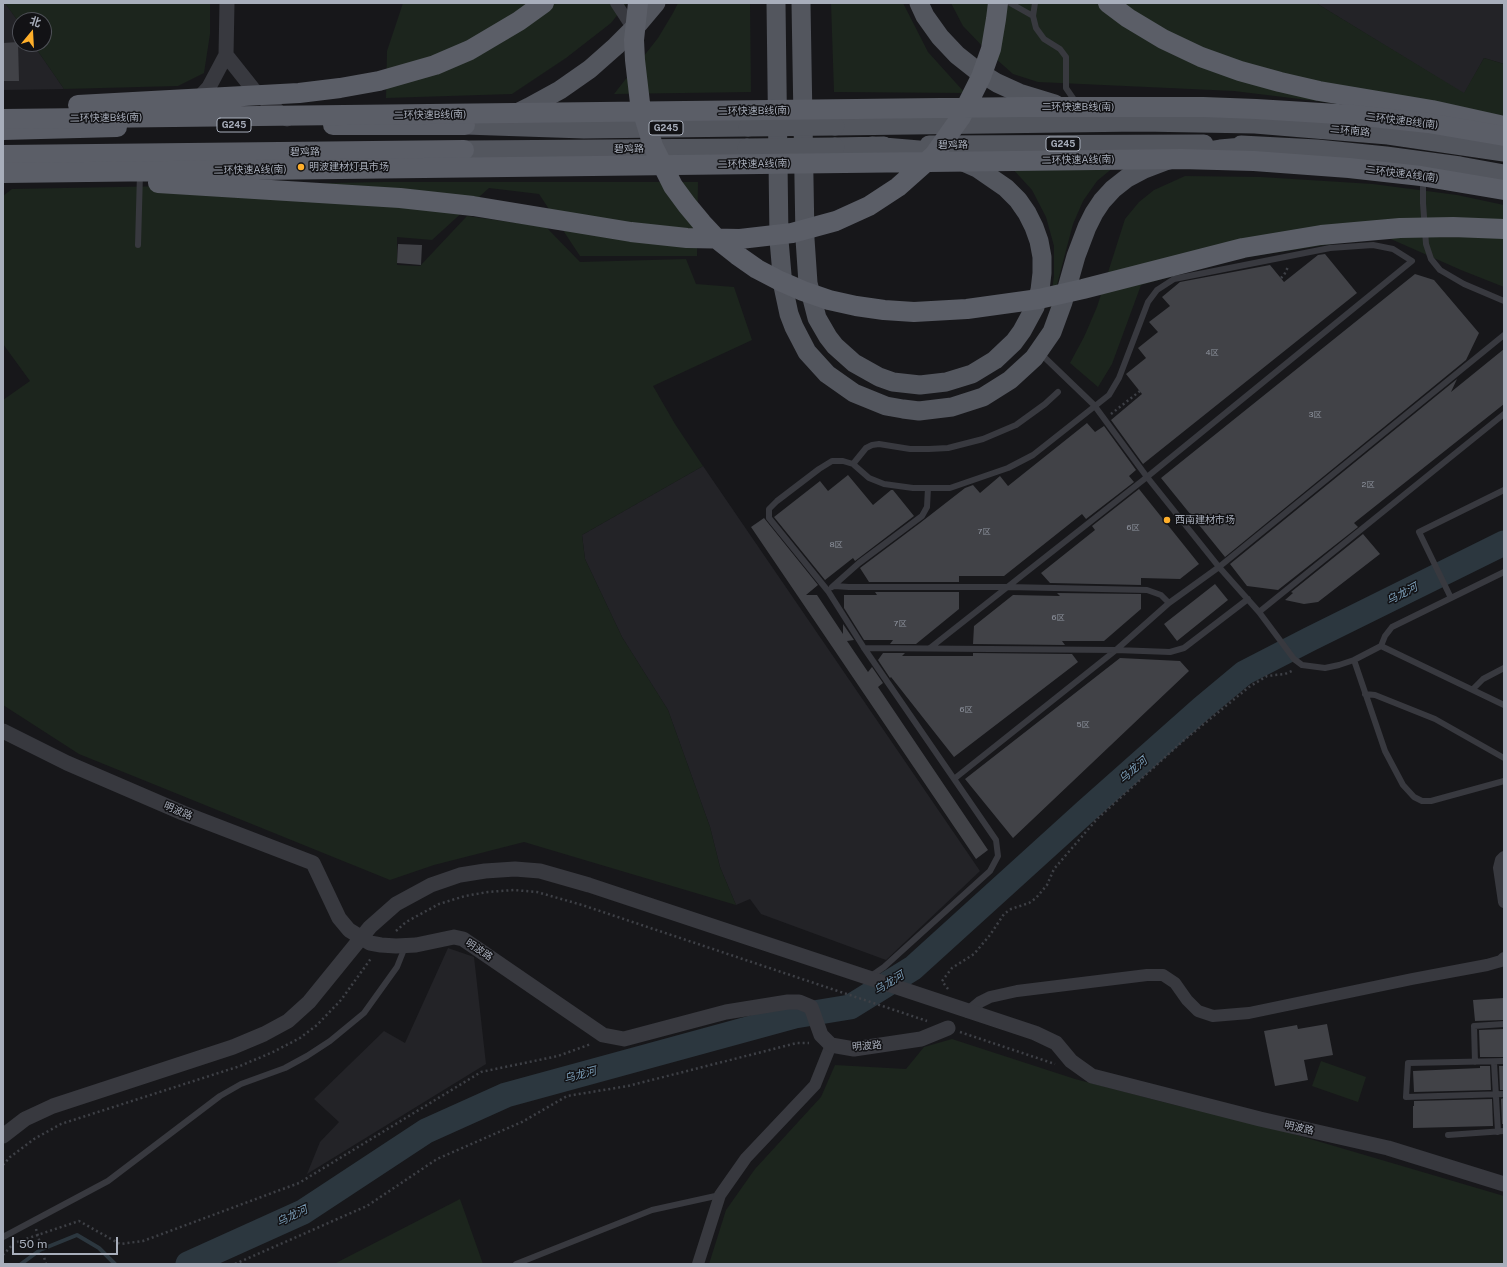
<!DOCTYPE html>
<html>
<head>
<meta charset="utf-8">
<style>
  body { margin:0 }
  #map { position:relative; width:1507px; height:1267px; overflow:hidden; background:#17171a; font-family:"Public Sans","Noto Sans SC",sans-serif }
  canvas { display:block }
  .frame { position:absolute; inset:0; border:4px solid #a8aebb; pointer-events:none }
  .north { position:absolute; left:12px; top:12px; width:40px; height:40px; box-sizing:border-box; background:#121215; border:1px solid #4e5057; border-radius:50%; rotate:18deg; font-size:11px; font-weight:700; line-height:16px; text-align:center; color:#a8aebb }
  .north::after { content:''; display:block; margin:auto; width:14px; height:18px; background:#ffaf2a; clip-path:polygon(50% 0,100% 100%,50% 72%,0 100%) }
  .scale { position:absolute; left:12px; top:1237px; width:106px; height:18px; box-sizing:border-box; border:2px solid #a8aebb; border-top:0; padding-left:5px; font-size:12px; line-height:14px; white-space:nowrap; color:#a8aebb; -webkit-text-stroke:3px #121215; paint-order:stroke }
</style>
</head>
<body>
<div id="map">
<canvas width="1507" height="1267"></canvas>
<div class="frame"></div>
<div class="north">北</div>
<div class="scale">50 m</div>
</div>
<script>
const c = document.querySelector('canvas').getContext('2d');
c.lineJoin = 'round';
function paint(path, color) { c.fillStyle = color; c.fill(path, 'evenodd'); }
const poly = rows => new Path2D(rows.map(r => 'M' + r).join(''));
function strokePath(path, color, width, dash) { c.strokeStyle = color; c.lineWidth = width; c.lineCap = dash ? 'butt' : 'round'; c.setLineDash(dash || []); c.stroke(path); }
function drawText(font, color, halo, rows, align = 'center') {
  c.font = font + ' "Public Sans","Noto Sans SC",sans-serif'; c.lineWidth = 3; c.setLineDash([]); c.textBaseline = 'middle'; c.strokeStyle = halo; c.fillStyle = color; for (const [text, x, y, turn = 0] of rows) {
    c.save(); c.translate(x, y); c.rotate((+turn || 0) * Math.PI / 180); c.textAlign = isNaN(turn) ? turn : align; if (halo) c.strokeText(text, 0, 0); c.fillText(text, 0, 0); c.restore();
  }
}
paint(poly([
  [3,3,5,3,20,24,20,44,33,44,64,89,3,90],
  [1316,3,1504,3,1504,64,1484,58,1464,94],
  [703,466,980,871,886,960,761,914,750,899,736,905,720,867,710,827,668,710,622,637,585,559,582,535],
  [448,948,474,957,486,1064,307,1174,320,1142,339,1122,314,1099,384,1031,405,1043]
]), '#232327');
paint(poly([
  [5,3,210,3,210,34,204,73,178,86,64,89,33,44,44,44,44,20,20,20,20,24],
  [403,3,627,3,611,23,566,58,512,94,386,98,387,51],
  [678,3,750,3,751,92,614,94,658,38,673,13],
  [831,3,903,3,928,52,965,93,834,92],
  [951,3,1316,3,1464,93,1484,58,1504,64,1504,127,1472,120,1234,91,1038,82,1013,74,987,51,963,26],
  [1011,167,1114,167,1097,181,1083,201,1073,224,1055,292,1052,291,1054,276,1054,246,1046,217,1032,190],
  [1185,176,1261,177,1373,184,1457,195,1504,205,1504,287,1461,270,1384,236,1235,259,1141,285,1112,364,1098,387,1070,363,1084,337,1097,307,1125,219,1139,202,1154,190],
  [383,182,698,182,697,256,580,256,539,194,489,188,432,240,397,237,397,265,420,266,467,216,546,227,580,262,686,259,696,284,734,287,752,340,653,386,675,424,703,466,582,535,585,559,622,637,668,710,710,827,720,867,736,905,524,842,434,865,390,880,79,754,3,705,3,400,30,381,3,344,3,196,12,189],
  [952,1039,1075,1079,1175,1105,1256,1123,1504,1196,1504,1264,709,1264,726,1210,755,1169,821,1097,835,1065,906,1069,924,1047],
  [1321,1061,1366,1077,1358,1102,1312,1086],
  [460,1199,483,1264,334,1264]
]), '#1c251d');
strokePath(poly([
  [21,1264,40,1250,77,1235,99,1248,115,1264]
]), '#2c373f', 4);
strokePath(poly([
  [188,1264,303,1212,426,1131,506,1095,795,1016,850,1007,913,968,1086,811,1202,708,1244,673,1310,639,1504,543]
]), '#2c373f', 25);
paint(poly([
  [18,42,19,81,3,81,3,43],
  [398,244,422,245,421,265,397,263],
  [1325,254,1357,293,1143,464,1111,420,1142,394,1126,374,1146,358,1138,348,1158,332,1149,322,1170,306,1162,297,1180,282,1270,265,1284,282,1318,255],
  [1415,274,1434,280,1479,333,1466,360,1225,557,1161,478],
  [1504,349,1504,404,1354,523,1358,527,1278,590,1247,586,1230,564,1457,379,1451,392],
  [1087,423,1095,432,1104,426,1136,470,1129,476,1134,482,1086,519,1082,514,1004,576,959,576,959,582,869,582,860,568,920,523,965,488,973,485,980,493,1000,476,1008,486],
  [848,475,873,505,891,490,893,490,914,516,855,561,853,558,825,580,774,517,820,481,828,491],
  [1139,489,1199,564,1180,579,1141,578,1141,585,1050,583,1041,573,1095,530,1092,526],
  [764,518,818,585,806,595,817,595,843,634,843,624,854,640,847,641,868,672,872,667,883,683,878,687,988,850,976,859,751,527],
  [1363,534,1380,554,1318,602,1304,604,1285,600,1293,593,1291,592],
  [1215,584,1228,600,1177,641,1164,624],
  [875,592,959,592,959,609,916,644,890,644,893,640,864,640,844,608,844,595,877,595],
  [1057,593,1141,594,1141,609,1104,641,1062,641,1065,645,973,644,974,626,1013,595,1060,596],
  [883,653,905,653,902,656,973,656,973,653,1072,654,1078,662,954,757,891,677,890,678,878,660],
  [1120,658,1180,661,1189,671,1013,838,965,779],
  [1504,998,1504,1020,1475,1021,1473,1000],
  [1327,1024,1333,1055,1304,1060,1308,1080,1275,1086,1264,1031,1297,1025,1298,1029],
  [1504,1029,1504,1057,1480,1057,1479,1030],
  [1480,1066,1490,1066,1491,1090,1414,1092,1413,1071,1480,1068],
  [1499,1066,1504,1066,1504,1090,1500,1090],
  [1504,1098,1504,1124,1502,1124,1501,1099],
  [1492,1099,1493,1126,1413,1128,1413,1106,1414,1106,1414,1101]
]), '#414247');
strokePath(poly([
  [1281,278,1284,275,1288,267],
  [1111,414,1140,391],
  [396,931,406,922,439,904,465,896,488,892,514,890,537,892,582,905,927,1021],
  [948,989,942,981,952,968,974,954,990,935,1004,914,1011,909,1029,903,1036,898,1047,885,1054,869,1097,819,1183,741,1249,687,1267,676,1285,674,1294,670],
  [960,1032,1055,1064],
  [3,1165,10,1157,34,1139,61,1124,240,1066,273,1052,300,1038,317,1025,341,1000,372,957],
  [36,1229,46,1264],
  [17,1242,79,1221,120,1244,143,1241,299,1183,481,1072,558,1056,591,1044],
  [3,1255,13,1244],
  [235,1264,367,1206,437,1159,522,1122,567,1096,628,1086,797,1043,809,1043]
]), '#3e4046', 2.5, [2, 3]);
strokePath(poly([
  [1010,3,1033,16],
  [1035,3,1033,16,1036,28,1044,39,1060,49,1066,57,1066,88,1077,104],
  [1423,179,1423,203,1426,244,1431,259,1440,270,1464,284,1504,301],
  [138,245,140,173],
  [1040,353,1094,405,1147,477,1219,567,1259,612,1294,659,1302,665,1325,668,1339,665,1354,660,1381,646,1504,705],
  [853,464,866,448,872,445,879,444,910,449,929,449,948,448,983,439,1016,425,1045,404,1058,392],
  [834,586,849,587,1008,587,1147,590,1161,595,1169,603],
  [832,587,859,563,922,516,927,507,928,488],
  [1451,598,1419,532,1504,490],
  [1259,612,1504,414],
  [1381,646,1385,636,1392,627,1504,572],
  [864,648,1116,650,1170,652,1184,648,1248,599],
  [1354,660,1385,751,1403,785,1414,797,1422,801,1431,801,1504,781],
  [1473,689,1483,679,1504,668],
  [1365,694,1375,695,1435,719,1504,758],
  [954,779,1116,650,1169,603,1219,567,1504,335],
  [871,976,884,967,990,871,998,856,996,840,864,648,828,591,769,518,769,509,777,501,819,469,832,461,843,461,853,464,869,478,884,484,913,488,950,488,1008,468,1033,455,1109,395,1119,378,1148,302,1157,290,1174,279,1330,248,1373,245,1393,249,1412,261,1147,477,930,648],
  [1504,1061,1408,1063,1406,1097,1504,1094],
  [1475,1062,1474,1026,1504,1024],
  [1494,1062,1498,1132],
  [1448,1135,1504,1131],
  [3,1237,108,1181,220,1096,241,1084,285,1068,307,1056,330,1041,364,1013,397,967,405,947],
  [516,1264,652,1210,720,1195]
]), '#38393f', 6);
strokePath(poly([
  [616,3,633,29],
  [1504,857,1501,860,1499,868,1504,902],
  [968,1012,980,1002,990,997,1017,991,1147,975,1163,975,1175,983,1187,1000,1198,1011,1213,1016,1249,1013,1412,979,1487,965,1501,961,1504,958],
  [698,1264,720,1195,746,1158,815,1085,831,1045]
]), '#38393f', 12);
strokePath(poly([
  [226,55,253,89,287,119],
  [195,102,209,87,226,55,227,3],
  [3,731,67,763,183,813,313,863,339,918,349,930,370,943,381,945,396,946,416,945,454,937,463,939,603,1035,624,1039,726,1012,788,1002,799,1002,811,1007,821,1035,831,1045,854,1049,921,1039,948,1028],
  [3,1136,25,1119,53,1106,233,1047,264,1034,288,1021,309,1002,370,927,396,904,431,885,460,875,485,871,515,869,540,871,589,885,1035,1033,1056,1043,1071,1061,1092,1076,1260,1119,1388,1148,1504,1184]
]), '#38393f', 15);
strokePath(poly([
  [776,3,779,240,783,286,789,314,794,327,807,352,827,374,854,393,886,406,903,409,919,411,952,407,983,397,1010,380,1034,358,1052,332,1063,302,1076,256,1087,227,1094,213,1102,201,1113,189,1127,178,1144,169,1165,161,1190,154,1220,149,1254,146],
  [801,3,805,239,808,283,817,318,828,337,835,346,854,363,879,377,893,382,920,385,946,382,972,374,995,360,1014,342,1022,331,1035,307,1040,290,1042,273,1042,257,1039,241,1034,227,1027,213,1018,200,1006,188,977,168,959,160,919,150,872,146],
  [919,3,925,16,940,37,957,55,976,70,997,83,1019,93,1055,104],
  [515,114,529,107,560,90,590,69,616,46,640,22,656,3],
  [465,125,584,129,748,127],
  [835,126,1141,122,1255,124,1388,135,1504,152],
  [929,145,1204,144],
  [1241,145,1317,149,1386,156,1460,166,1504,174],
  [835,147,884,146],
  [464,150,747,148]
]), '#53565e', 19);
strokePath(poly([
  [1108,3,1128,18,1163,39,1201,57,1240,71,1280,82,1319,91,1432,110,1504,126],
  [333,125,465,125],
  [3,130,117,127],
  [3,155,464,150]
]), '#5b5e67', 20);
strokePath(poly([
  [748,127,835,126],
  [747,148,835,147]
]), '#53565e', 19);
strokePath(poly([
  [638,3,634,40,635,60,640,103,653,146,673,186,687,205,702,223,718,240,737,255,757,269,780,281,803,291,829,300,856,306,884,310,914,312,967,309,1039,299,1083,289,1243,248,1321,235,1400,228,1453,227,1504,229],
  [78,105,299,93,340,88,379,81,435,65,470,50,519,21,544,3],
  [3,119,1026,107,1203,107,1256,109,1354,115,1428,123,1504,136],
  [3,173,1181,159,1254,161,1349,168,1421,176,1504,190],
  [158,183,400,198,473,206,631,232,687,238,740,239,792,233,836,221,869,206,898,187,934,155,961,117,981,77,991,49,996,19,998,3]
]), '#5b5e67', 20);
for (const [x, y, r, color] of [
  [301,167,4,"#ffaf2a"],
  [1167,520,4,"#ffaf2a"]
]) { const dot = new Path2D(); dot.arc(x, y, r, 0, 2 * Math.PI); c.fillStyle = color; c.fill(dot); strokePath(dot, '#121215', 1.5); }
drawText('8px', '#8e939e', null, [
  ["4区",1212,353],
  ["3区",1315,415],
  ["2区",1368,485],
  ["6区",1133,528],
  ["7区",984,532],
  ["8区",836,545],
  ["6区",1058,618],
  ["7区",900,624],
  ["6区",966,710],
  ["5区",1083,725]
]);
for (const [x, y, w] of [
  [234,125,34],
  [666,128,34],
  [1063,144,34]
]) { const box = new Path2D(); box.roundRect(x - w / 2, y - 7, w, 14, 3); c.fillStyle = '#121215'; c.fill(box); strokePath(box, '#a8aebb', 1); }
drawText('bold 9px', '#a8aebb', null, [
  ["G245",234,125],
  ["G245",666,128],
  ["G245",1063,144]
]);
drawText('10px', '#a8aebb', '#121215', [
  ["二环快速B线(南)",1078,107],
  ["二环快速B线(南)",754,111,-1],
  ["二环快速B线(南)",430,115,-1],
  ["二环快速B线(南)",106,118,-1],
  ["二环快速B线(南)",1402,121,7],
  ["二环南路",1350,131,5],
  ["碧鸡路",953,145,-1],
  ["碧鸡路",629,149,-1],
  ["碧鸡路",305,152,-1],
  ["二环快速A线(南)",1078,160,-1],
  ["二环快速A线(南)",754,164,-1],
  ["二环快速A线(南)",250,170,-1],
  ["二环快速A线(南)",1402,174,7],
  ["明波路",178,811,23],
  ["明波路",479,950,34],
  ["明波路",867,1046,-5],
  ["明波路",1299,1128,13]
]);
drawText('10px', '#a8aebb', '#121215', [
  ["明波建材灯具市场",309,167],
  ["西南建材市场",1175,520]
], 'left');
drawText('italic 11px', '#7c9fb9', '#121215', [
  ["乌龙河",1402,594,-27],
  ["乌龙河",1133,770,-41],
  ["乌龙河",889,983,-32],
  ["乌龙河",580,1075,-15],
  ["乌龙河",292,1216,-26]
]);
</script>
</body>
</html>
